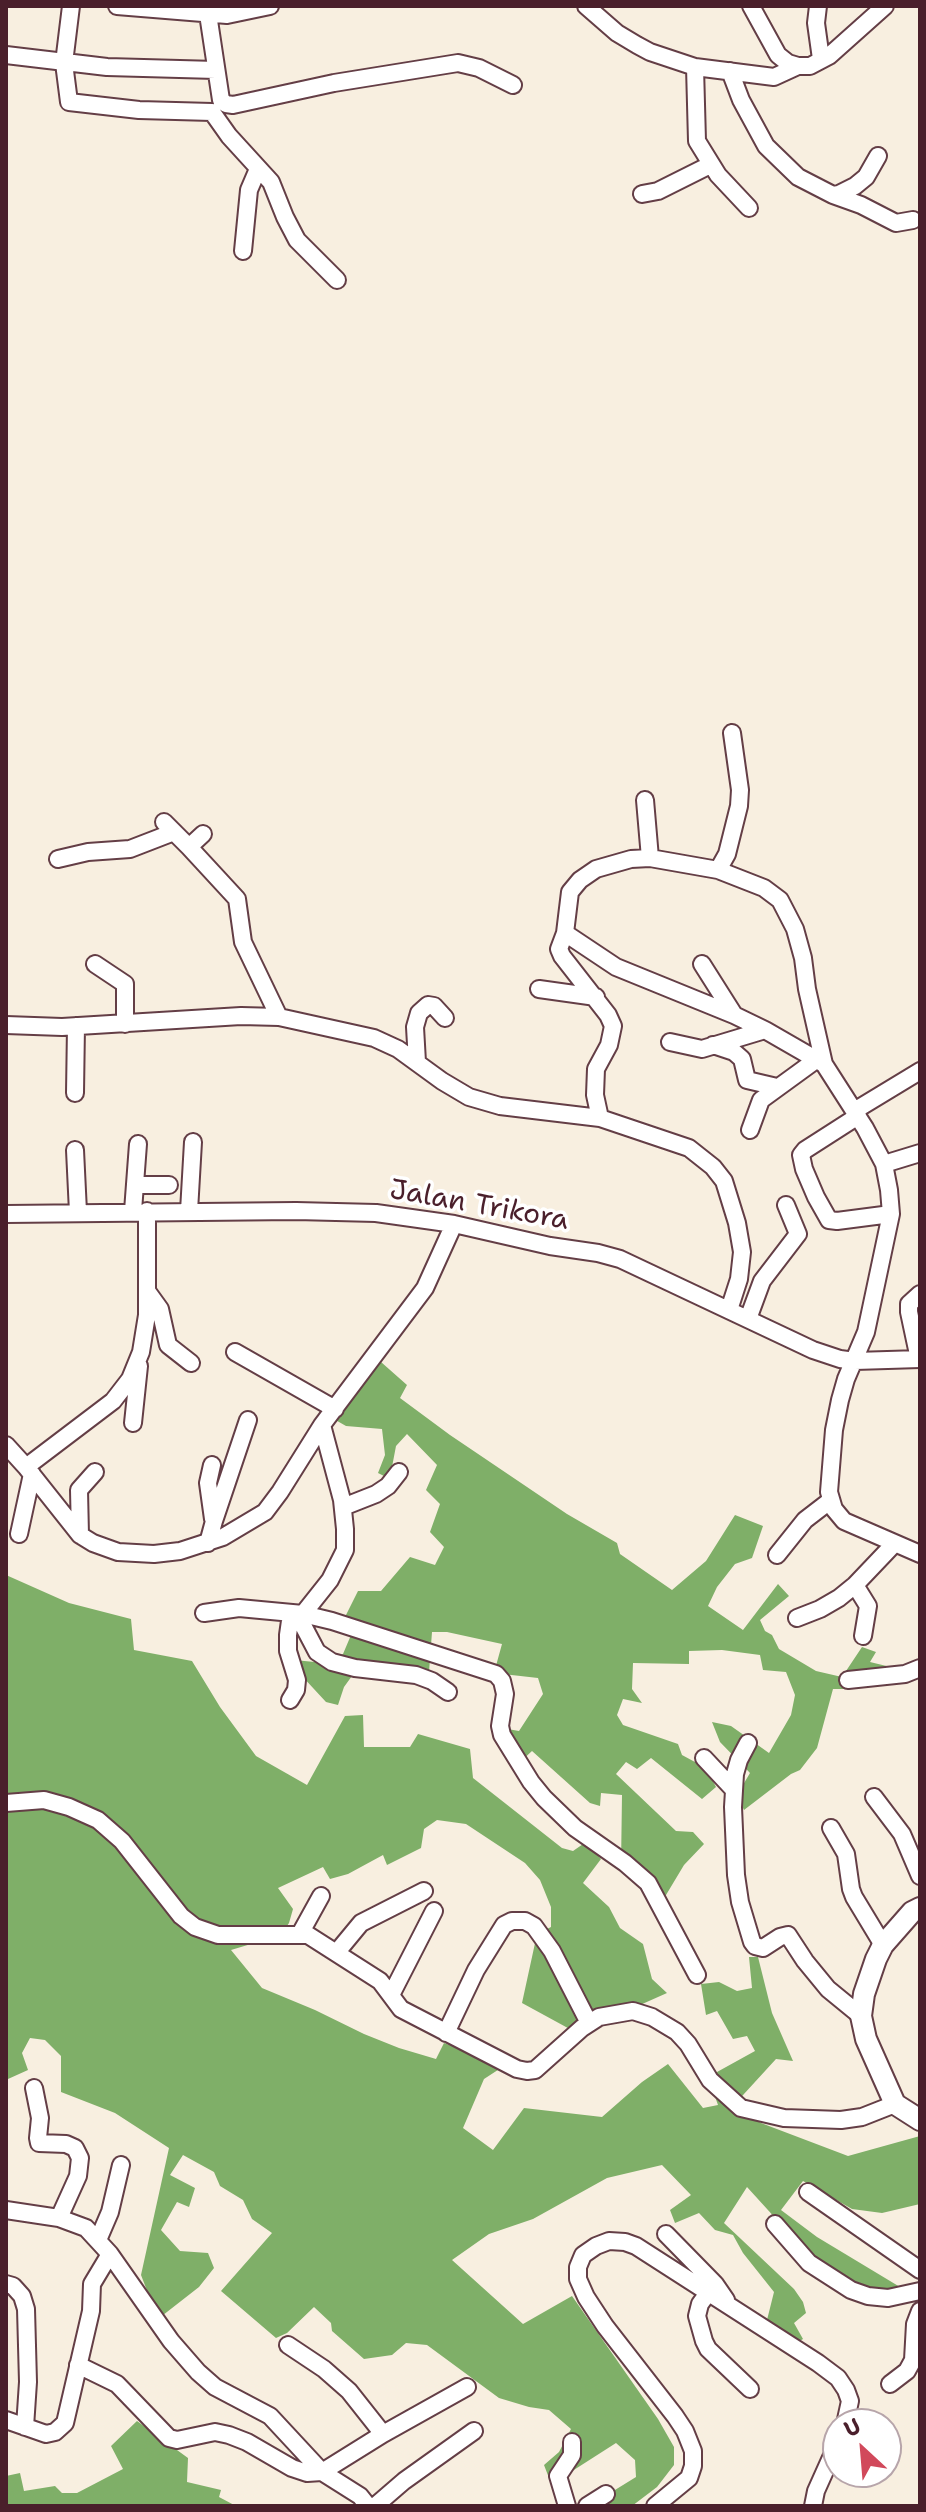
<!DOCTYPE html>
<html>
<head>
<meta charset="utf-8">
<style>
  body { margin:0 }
  #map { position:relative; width:926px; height:2512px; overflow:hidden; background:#f8efe0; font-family:"Shantell Sans",sans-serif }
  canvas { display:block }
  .frame { position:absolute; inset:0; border:8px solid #4a1f2b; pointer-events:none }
  .north { position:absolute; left:822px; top:2408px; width:80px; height:80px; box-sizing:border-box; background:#fff; border:2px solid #b7a5aa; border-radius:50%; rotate:334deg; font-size:22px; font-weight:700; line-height:32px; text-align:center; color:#4a1f2b }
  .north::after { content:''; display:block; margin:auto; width:28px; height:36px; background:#d1495b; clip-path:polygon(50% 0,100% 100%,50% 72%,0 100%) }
</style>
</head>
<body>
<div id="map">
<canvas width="926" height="2512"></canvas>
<div class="frame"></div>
<div class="north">U</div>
</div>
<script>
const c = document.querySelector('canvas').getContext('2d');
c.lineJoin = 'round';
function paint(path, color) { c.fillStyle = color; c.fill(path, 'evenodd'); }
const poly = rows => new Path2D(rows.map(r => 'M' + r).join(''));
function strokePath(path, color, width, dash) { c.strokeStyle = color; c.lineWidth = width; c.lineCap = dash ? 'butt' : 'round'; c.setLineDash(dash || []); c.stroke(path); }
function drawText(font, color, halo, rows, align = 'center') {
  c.font = font + ' "Shantell Sans",sans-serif'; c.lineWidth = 7; c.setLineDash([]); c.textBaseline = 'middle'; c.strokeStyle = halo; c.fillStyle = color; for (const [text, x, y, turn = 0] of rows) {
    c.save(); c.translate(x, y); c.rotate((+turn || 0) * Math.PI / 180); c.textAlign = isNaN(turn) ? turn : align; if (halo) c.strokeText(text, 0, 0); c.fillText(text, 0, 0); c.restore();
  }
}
paint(poly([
  [381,1362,407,1385,400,1398,450,1435,567,1514,617,1543,620,1554,672,1590,706,1561,735,1515,763,1526,752,1558,735,1564,717,1587,708,1606,743,1630,778,1584,789,1596,760,1620,765,1631,772,1635,779,1649,816,1671,842,1677,862,1647,876,1652,870,1662,907,1671,906,1683,851,1681,850,1689,833,1689,817,1748,800,1770,791,1774,744,1810,737,1795,750,1773,720,1742,712,1722,731,1726,769,1753,791,1715,795,1695,786,1672,763,1670,760,1655,722,1650,689,1651,689,1664,633,1663,632,1689,642,1703,623,1699,617,1715,623,1725,678,1744,682,1755,706,1768,716,1787,702,1799,651,1758,637,1769,626,1762,616,1774,676,1831,693,1832,704,1844,684,1865,663,1900,621,1866,622,1795,601,1793,600,1806,590,1803,532,1751,518,1764,496,1727,519,1731,543,1694,538,1678,494,1673,502,1644,447,1632,432,1632,429,1672,357,1669,344,1687,338,1705,326,1702,301,1675,294,1660,325,1663,343,1654,354,1628,345,1617,358,1591,381,1591,410,1557,435,1565,444,1547,430,1532,440,1504,426,1490,437,1465,407,1434,396,1446,392,1467,386,1477,378,1473,385,1455,382,1429,346,1426,332,1418],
  [6,1575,69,1603,131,1619,134,1650,192,1661,220,1707,256,1756,307,1785,345,1716,363,1715,364,1747,410,1747,418,1734,470,1749,473,1778,562,1848,573,1851,586,1842,601,1859,583,1883,609,1907,620,1928,643,1944,652,1979,667,1993,577,2033,522,2003,537,1934,551,1927,551,1907,540,1880,525,1863,466,1824,437,1820,424,1829,421,1848,387,1865,383,1855,348,1874,330,1879,323,1867,278,1888,293,1909,289,1923,281,1935,231,1950,262,1988,315,2010,364,2034,399,2048,436,2059,444,2043,504,2066,484,2079,463,2128,493,2150,524,2108,602,2117,642,2082,668,2064,703,2108,718,2105,713,2091,717,2072,755,2051,747,2036,733,2039,717,2011,706,2015,701,1984,719,1982,737,1991,752,1988,749,1957,758,1957,772,2013,793,2061,776,2059,733,2106,761,2123,848,2156,920,2136,920,2204,882,2213,852,2209,803,2181,781,2210,817,2237,900,2287,888,2293,859,2291,828,2276,747,2187,724,2223,794,2289,803,2302,806,2313,794,2323,803,2339,798,2342,767,2320,774,2292,743,2253,733,2235,715,2230,699,2213,675,2223,670,2210,691,2195,662,2165,607,2178,533,2219,489,2234,452,2260,523,2324,572,2296,658,2419,674,2447,674,2465,657,2487,632,2506,589,2506,636,2477,635,2460,616,2443,566,2475,549,2478,544,2465,559,2452,571,2429,549,2410,529,2407,499,2398,427,2345,406,2343,392,2355,364,2359,332,2331,331,2323,314,2307,287,2333,276,2338,221,2291,272,2233,252,2219,243,2200,220,2186,214,2172,183,2155,170,2175,195,2188,189,2207,177,2202,161,2230,180,2251,208,2253,214,2268,199,2287,158,2319,141,2275,169,2148,115,2113,61,2092,61,2056,45,2040,30,2038,22,2053,28,2070,8,2079],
  [137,2421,188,2458,187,2482,221,2490,219,2497,236,2506,6,2506,6,2476,20,2473,24,2491,55,2486,62,2493,77,2493,123,2469,111,2446]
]), '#7faf68');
const minor = poly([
  [71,6,64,63,69,102,139,110,212,112,229,136,271,182,285,217,297,240,337,280],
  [117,6,227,15,270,6],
  [586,6,617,33,637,45,650,52,695,67,774,77,798,66],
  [751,6,778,55,788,63,798,66,810,66,829,56,885,6],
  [818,6,816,23,821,59],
  [208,14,221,100,226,104,233,105,334,83,458,63,479,68,513,85],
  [6,55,107,67,216,70],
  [695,67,697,141,718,175,749,208],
  [730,71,741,100,766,146,798,177,833,195,839,194,855,186,866,177,878,156],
  [642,194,658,191,710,165],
  [833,195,861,205,896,223,913,220],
  [243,251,249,190,258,169],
  [645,800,650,858],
  [164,822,189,847,237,899,243,942,279,1017],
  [189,847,203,834],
  [58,859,88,852,130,849,174,832],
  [718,870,727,854,739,806,740,790,732,733],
  [565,933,616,967,734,1015,765,1030,824,1064],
  [95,964,125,984,125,1024],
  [702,964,733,1013],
  [539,989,596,997],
  [6,1025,62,1027,241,1016,279,1017,374,1038,398,1049,442,1081,469,1097,500,1106,600,1118,689,1148,713,1167,724,1181,737,1223,742,1252,739,1279,729,1310],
  [670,1042,702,1049,765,1030],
  [713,1045,734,1052,742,1059,747,1080,777,1087],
  [417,1062,415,1027,419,1013,428,1005,434,1006,445,1018],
  [75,1093,76,1026],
  [854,1111,920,1071],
  [858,1116,805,1150,801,1155,804,1169,816,1197,829,1220,837,1221,891,1214],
  [600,1118,595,1095,596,1069,609,1045,613,1026,608,1015,562,956,559,949,565,933,570,892,580,880,596,869,631,859,650,858,718,870,764,888,780,900,795,929,803,958,807,989,824,1064,865,1128,884,1164,889,1190,891,1214,866,1332,846,1379,840,1400,834,1430,829,1492,834,1509,844,1521,920,1554],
  [750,1130,761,1100,816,1060],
  [75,1150,78,1212],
  [884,1164,920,1153],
  [135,1185,169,1185],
  [133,1211,138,1144],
  [189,1211,193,1142],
  [6,1214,296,1211,376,1213,454,1224,550,1246,598,1253,620,1259,813,1350,840,1359,855,1361,920,1359],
  [147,1291,160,1309,168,1345,191,1363],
  [748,1319,762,1281,798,1234,786,1205],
  [235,1352,335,1409],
  [919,1359,909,1312,909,1304,920,1294],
  [133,1423,139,1366],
  [6,1445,26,1467,80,1535,93,1543,118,1552,154,1554,180,1551,223,1537,265,1512,280,1492,322,1425,425,1288,454,1224],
  [212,1465,208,1483,213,1519],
  [26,1467,113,1401,130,1379,141,1352,147,1315,147,1211],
  [343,1507,376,1494,388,1486,399,1472],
  [19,1534,32,1474],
  [80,1535,79,1490,95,1472],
  [208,1543,214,1521,248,1420],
  [777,1555,805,1520,831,1500],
  [855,1585,868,1606,863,1636],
  [204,1613,239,1608,303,1614,332,1621,496,1674,502,1681,505,1694,500,1726,502,1735,531,1782,544,1798,575,1828,625,1863,648,1883,697,1975],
  [297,1614,317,1652,332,1662,355,1668,416,1675,432,1681,448,1692],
  [303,1614,330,1580,345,1550,345,1529,342,1500,322,1425],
  [797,1618,820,1609,839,1598,855,1585,894,1544],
  [848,1680,905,1674,920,1668],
  [290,1700,296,1690,297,1680,288,1651,288,1635,291,1614],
  [748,1743,739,1760,735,1774,733,1807,736,1875,740,1902,752,1942,755,1946,763,1948,780,1937,788,1935,805,1961,828,1989,861,2016],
  [704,1758,734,1790],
  [874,1797,902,1834,920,1876],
  [6,1803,44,1800,69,1807,98,1820,122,1841,181,1916,195,1927,218,1935,308,1935,380,1981,401,2009,517,2069,527,2071,535,2070,582,2028,599,2017,633,2011,652,2017,677,2032,688,2044,710,2080,741,2108,784,2118,841,2120,862,2117,895,2104],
  [831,1828,846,1854,851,1889,854,1897,883,1945],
  [300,1934,321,1896],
  [337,1952,361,1923,424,1891],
  [391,1995,434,1911],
  [446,2033,476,1970,504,1925,512,1921,525,1921,534,1926,552,1951,589,2023],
  [34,2088,40,2118,38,2138,39,2143,66,2144,75,2148,80,2158,78,2176,59,2218],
  [808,2192,920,2270],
  [6,2210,59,2218,86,2228,110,2254,171,2341,198,2372,215,2387,270,2416,322,2472,360,2496,368,2506],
  [775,2224,809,2263,851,2290,868,2296,888,2298,920,2291],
  [666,2234,715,2284,726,2300],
  [98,2240,110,2212,121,2165],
  [6,2284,13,2286,22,2296,26,2309,28,2382,25,2427],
  [708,2293,700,2304,697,2316,704,2341,708,2349,750,2389],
  [288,2345,324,2369,349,2391,383,2434],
  [78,2365,117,2384,169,2438,177,2440,215,2432,229,2435,247,2442,292,2468,307,2473,322,2472,383,2434,467,2387],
  [890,2384,907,2371,913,2360,915,2324,920,2311],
  [6,2420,46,2434,55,2432,65,2423,91,2311,92,2284,110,2254],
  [375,2506,404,2481,474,2431],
  [567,2506,558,2476,572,2455,572,2442],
  [587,2506,606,2494],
  [655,2506,689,2478,693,2466,693,2451,685,2431,675,2416,605,2326,586,2297,578,2279,578,2267,583,2255,596,2246,609,2241,625,2242,636,2246,818,2363,838,2378,846,2390,850,2401,845,2424],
  [813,2506,816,2491,838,2442]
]);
const major = poly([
  [920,1908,912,1912,883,1945,876,1959,864,1994,861,2016,866,2039,895,2104,920,2120]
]);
strokePath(minor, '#643e46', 20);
strokePath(major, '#643e46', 24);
strokePath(minor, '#fff', 16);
strokePath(major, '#fff', 20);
drawText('28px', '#4a1f2b', '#fff', [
  ["Jalan Trikora",479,1206,10]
]);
</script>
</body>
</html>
